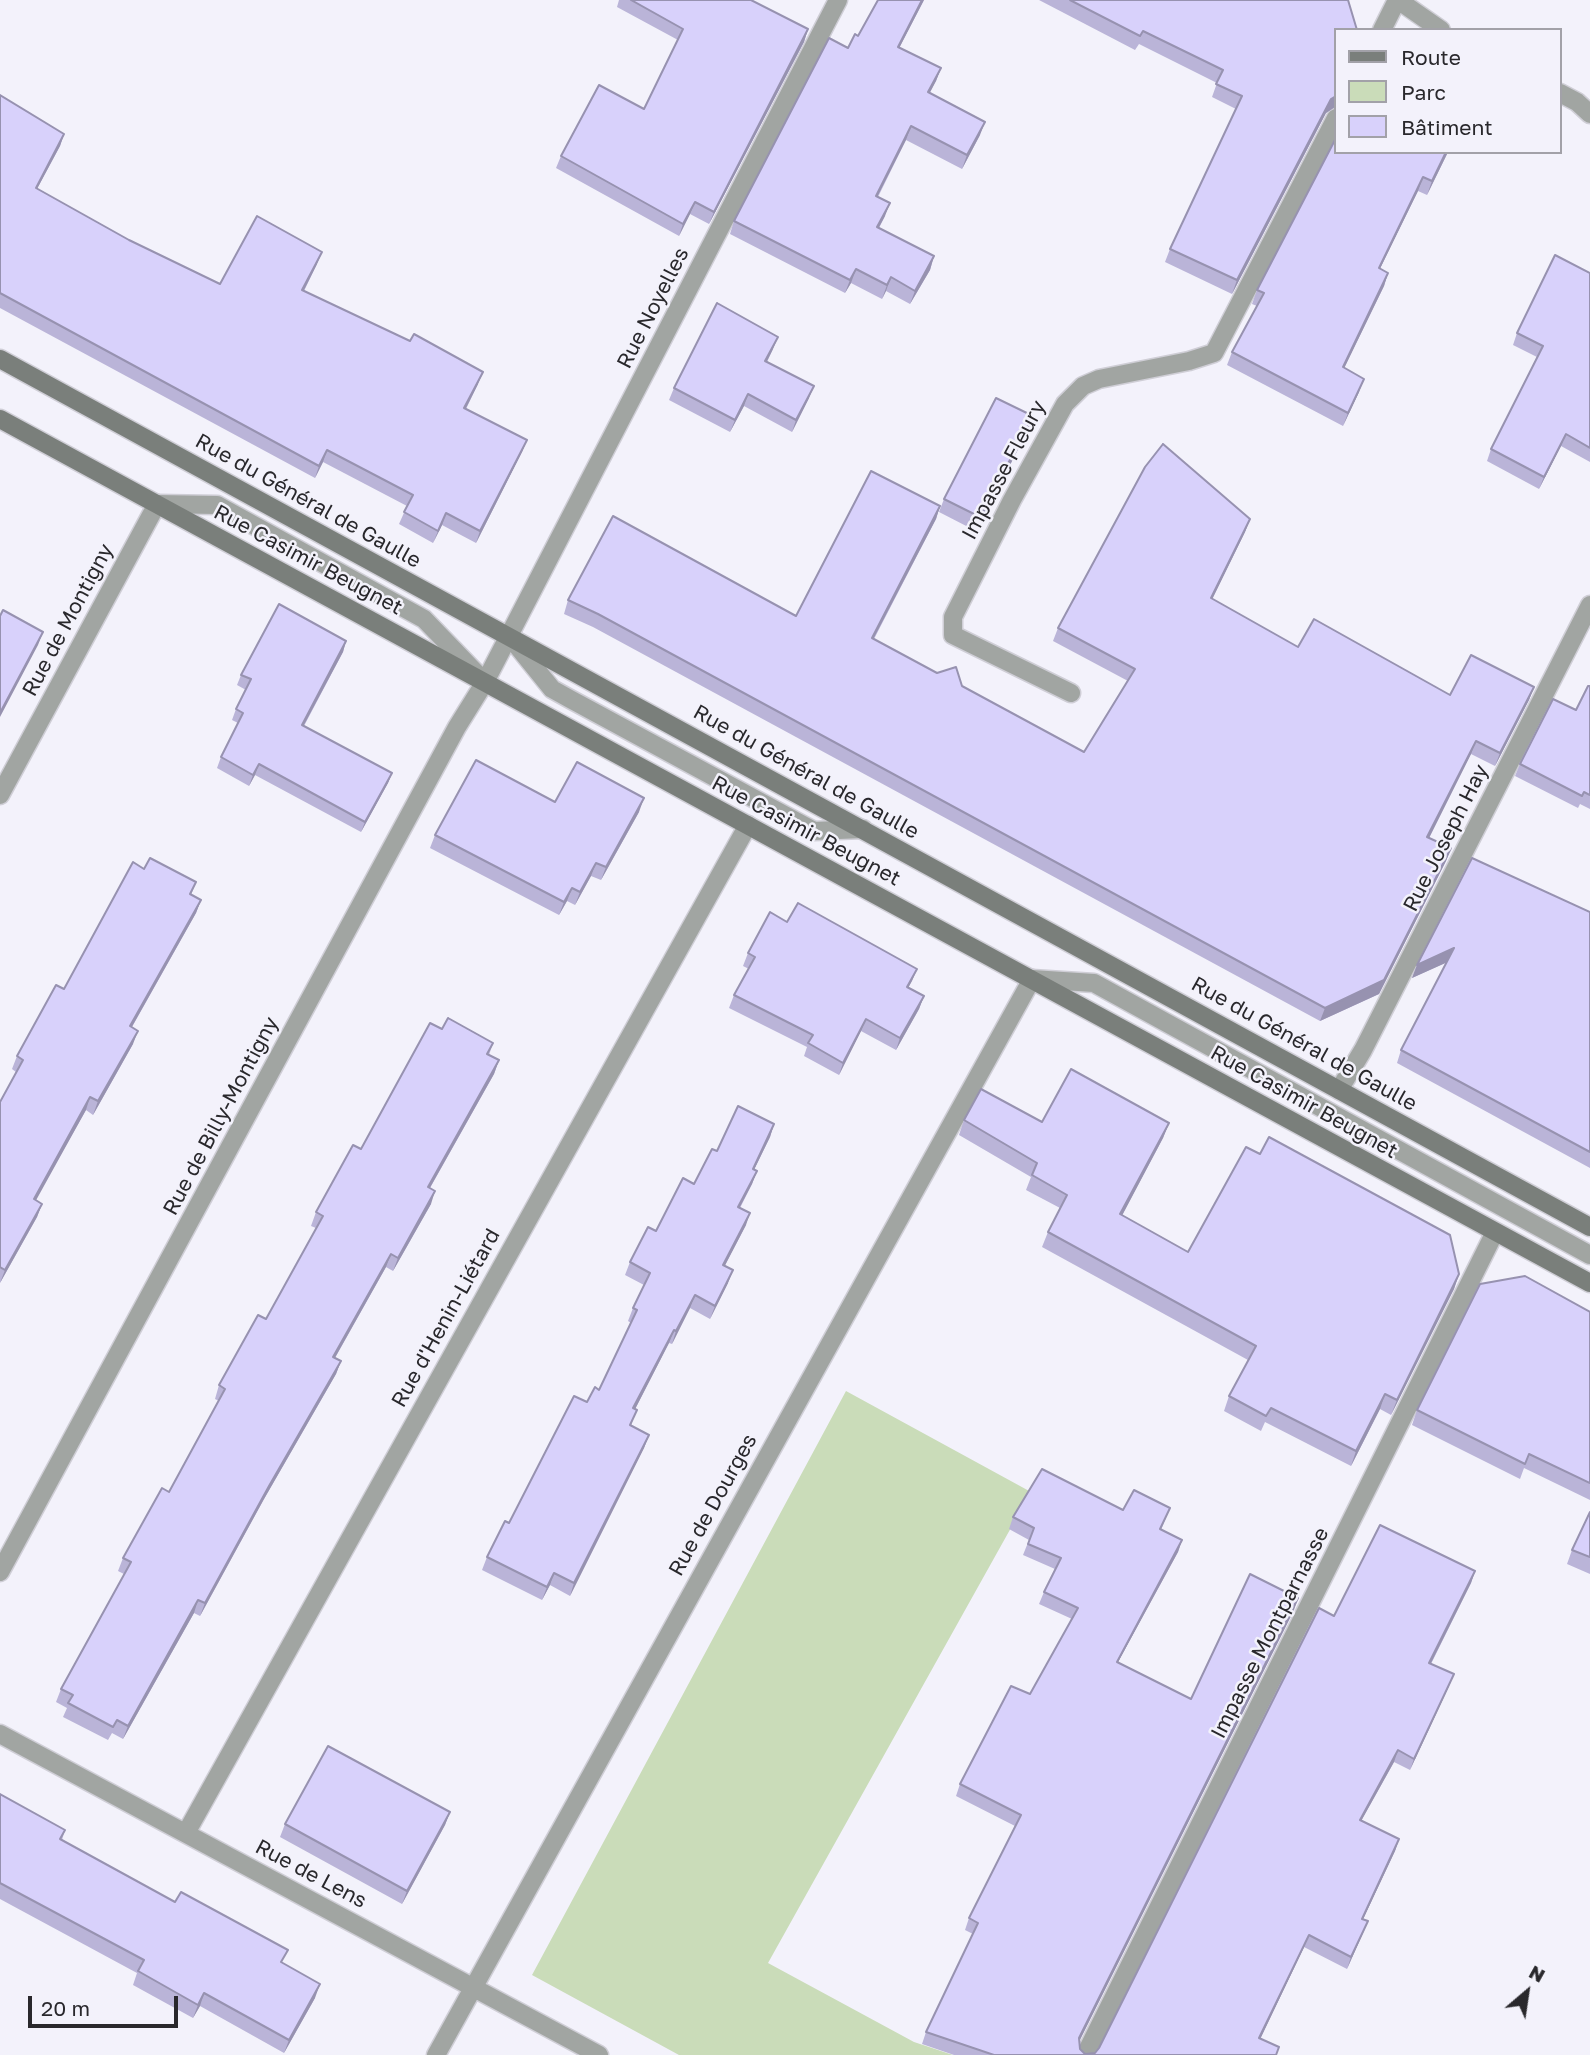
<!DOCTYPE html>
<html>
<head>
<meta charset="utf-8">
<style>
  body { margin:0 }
  #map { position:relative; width:1590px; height:2055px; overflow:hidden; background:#f3f2fb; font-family:"Golos Text",sans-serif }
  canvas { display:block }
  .legend { position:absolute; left:1334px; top:28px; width:228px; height:126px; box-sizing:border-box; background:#f3f2fb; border:2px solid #a2a1a8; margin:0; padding:9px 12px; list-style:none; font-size:21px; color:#29282c }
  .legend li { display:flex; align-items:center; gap:14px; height:35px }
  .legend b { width:35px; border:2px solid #a2a1a8 }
  .north { position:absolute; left:1492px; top:1957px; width:70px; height:70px; -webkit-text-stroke:5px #f3f2fb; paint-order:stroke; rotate:29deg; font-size:19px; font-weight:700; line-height:28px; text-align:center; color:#29282c }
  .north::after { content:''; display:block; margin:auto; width:24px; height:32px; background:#29282c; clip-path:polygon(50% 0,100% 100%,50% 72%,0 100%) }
  .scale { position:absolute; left:28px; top:1996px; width:150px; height:32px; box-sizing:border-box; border:4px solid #29282c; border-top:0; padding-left:9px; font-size:21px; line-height:24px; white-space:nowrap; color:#29282c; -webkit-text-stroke:5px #f3f2fb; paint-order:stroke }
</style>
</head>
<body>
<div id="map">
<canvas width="1590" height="2055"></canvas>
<ul class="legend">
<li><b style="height:9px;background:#7a7f7b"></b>Route</li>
<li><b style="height:19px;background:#cadcb9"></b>Parc</li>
<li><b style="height:19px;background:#d8d1fb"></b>Bâtiment</li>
</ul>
<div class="north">N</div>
<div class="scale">20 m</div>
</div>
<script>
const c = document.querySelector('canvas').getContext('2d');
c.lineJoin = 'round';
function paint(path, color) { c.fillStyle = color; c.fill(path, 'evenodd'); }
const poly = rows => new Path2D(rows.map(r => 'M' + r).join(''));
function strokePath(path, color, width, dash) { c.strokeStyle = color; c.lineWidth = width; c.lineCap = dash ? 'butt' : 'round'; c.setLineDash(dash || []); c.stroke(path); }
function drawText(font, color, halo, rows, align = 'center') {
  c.font = font + ' "Golos Text",sans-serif'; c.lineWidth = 5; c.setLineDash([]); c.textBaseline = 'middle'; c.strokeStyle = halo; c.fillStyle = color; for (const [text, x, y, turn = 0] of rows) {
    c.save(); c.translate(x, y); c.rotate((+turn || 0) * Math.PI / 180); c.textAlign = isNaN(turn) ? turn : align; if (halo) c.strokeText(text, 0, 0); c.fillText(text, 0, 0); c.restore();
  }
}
paint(poly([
  [846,1391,1031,1492,768,1963,914,2042,953,2055,679,2055,532,1975]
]), '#cadcb9');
const service = poly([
  [157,504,217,505,424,619,481,678],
  [510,637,552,689,570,699,814,831,863,829],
  [1032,979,1094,983,1590,1255],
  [1085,2055,1495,1232]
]);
const minor = poly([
  [1398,0,1441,30],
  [1382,30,1397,0],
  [1560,93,1577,102,1590,114],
  [1071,693,953,635,953,617,1012,500,1065,404,1083,386,1099,379,1189,361,1214,353,1336,118],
  [0,795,157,504],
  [1339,1090,1363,1050,1590,605],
  [0,1572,457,727,485,682,838,0],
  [0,1734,599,2055],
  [186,1833,748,825],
  [436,2055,1032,979]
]);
const secondary = poly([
  [0,359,1590,1227],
  [0,419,1590,1283]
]);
strokePath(service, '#cfced6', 21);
strokePath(minor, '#cfced6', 21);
strokePath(secondary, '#cfced6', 21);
strokePath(service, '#a1a5a2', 18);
strokePath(minor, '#a1a5a2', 18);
strokePath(secondary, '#7a7f7b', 18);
paint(poly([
  [619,0,751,0,808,29,804,42,709,224,690,214,679,236,556,168,561,156,644,109,678,40,617,7],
  [878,0,924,0,899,48,941,68,936,81,929,93,980,135,962,169,906,140,878,197,885,216,879,228,934,256,930,270,910,304,886,291,882,299,851,283,845,293,730,234,734,221,848,48,858,36],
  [1039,0,1348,0,1336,30,1336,107,1335,107,1326,113,1232,294,1165,262,1170,249,1236,109,1212,97,1217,83,1139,44,1135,50],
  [0,95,64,134,60,146,37,189,129,240,220,284,317,264,304,291,478,384,466,409,527,440,522,452,476,543,442,525,433,543,399,524,407,506,323,462,315,478,0,308],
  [1448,152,1427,195,1418,191,1380,268,1388,273,1384,286,1344,368,1359,392,1343,426,1227,365,1232,352,1257,306,1252,304,1257,290],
  [1590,273,1590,462,1561,446,1539,489,1487,461,1491,449,1537,357,1513,345,1517,333],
  [773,349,767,362,809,398,792,432,744,406,730,432,669,400,674,388],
  [1033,416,1028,430,976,531,939,512,944,499],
  [940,506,936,519,874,639,1084,752,1128,681,1053,641,1058,628,1250,519,1245,532,1212,599,1298,647,1450,695,1534,687,1529,700,1495,766,1471,754,1429,838,1451,848,1446,861,1379,994,1320,1021,593,627,564,614,568,600,796,616],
  [346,641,343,652,304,726,392,773,388,783,361,832,255,775,249,786,217,768,221,757,238,723,232,720,236,709,246,690,237,685,241,675],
  [1590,686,1590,809,1580,804,1578,808,1515,776,1520,764,1576,710],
  [555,802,639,812,601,880,591,876,575,905,567,901,559,915,430,848,435,835],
  [144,869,196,882,191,895,201,900,196,913,132,1027,133,1044,93,1115,86,1110,35,1200,42,1204,37,1217,0,1283,0,1102,16,1072,12,1069,17,1056,64,989],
  [1590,912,1590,1168,1397,1063,1401,1050,1447,962,1412,978,1417,965],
  [787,922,917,969,908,988,924,996,919,1009,896,1050,861,1031,839,1075,804,1056,807,1047,729,1008,734,995,749,969,743,966,748,953],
  [442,1029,493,1043,489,1055,499,1060,494,1074,430,1188,431,1204,393,1271,386,1267,335,1358,341,1361,336,1374,264,1499,200,1616,194,1613,123,1739,112,1733,108,1740,63,1717,67,1708,56,1702,61,1689,124,1574,118,1571,123,1558,169,1492,219,1401,215,1399,219,1385,266,1319,316,1228,311,1226,316,1212,361,1149],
  [964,1120,1042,1122,1169,1123,1163,1138,1122,1215,1188,1252,1459,1274,1454,1289,1391,1415,1380,1409,1351,1466,1265,1422,1261,1431,1224,1411,1229,1396,1248,1360,1042,1247,1048,1232,1060,1208,1026,1190,1031,1177,959,1135],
  [774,1124,770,1137,754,1170,757,1171,752,1184,740,1208,746,1225,725,1265,728,1283,710,1319,690,1308,672,1344,669,1343,635,1409,631,1426,649,1435,644,1448,570,1596,550,1585,542,1600,482,1570,487,1557,587,1402,599,1390,631,1323,628,1321,633,1308,644,1285,625,1275,630,1262,694,1184,717,1151],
  [1590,1312,1590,1500,1524,1468,1520,1479,1412,1425,1417,1410],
  [1170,1508,1161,1530,1182,1540,1178,1552,1118,1662,1191,1699,1294,1610,1079,2041,1080,2049,1085,2054,1095,2053,1099,2048,1334,1616,1475,1571,1471,1583,1431,1664,1449,1686,1410,1770,1394,1762,1361,1821,1399,1839,1395,1851,1363,1919,1368,1921,1347,1969,1304,1947,1260,2039,1277,2055,954,2055,922,2044,926,2032,973,1934,965,1930,969,1918,1015,1826,956,1796,960,1784,1030,1694,1072,1619,1039,1604,1044,1592,1055,1569,1023,1555,1029,1540,1009,1529,1013,1517,1123,1510],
  [1590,1512,1590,1574,1567,1564,1572,1550],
  [0,1794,65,1830,62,1840,283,1963,315,1998,284,2053,200,2006,193,2018,133,1985,137,1973,0,1899],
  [450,1812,445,1825,402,1904,280,1837,285,1824]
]), '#bab4d8');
paint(poly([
  [922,0,924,0,893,60,898,47],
  [808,29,804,42,709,224,714,212],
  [941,68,936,81,923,106,928,92],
  [1336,96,1336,103,1335,107,1326,113,1232,294,1237,280,1331,99],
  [985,122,980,135,962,169,967,155],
  [911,126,906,140,871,209,876,196],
  [64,134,60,146,31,200,36,188],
  [1446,152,1448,152,1427,195,1432,181],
  [1423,177,1418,191,1374,281,1379,268],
  [695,202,690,214,679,236,683,224],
  [890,203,885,216,872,240,877,227],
  [322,252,317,264,298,302,302,290],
  [934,256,930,270,910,304,915,291],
  [856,269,851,283,845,293,850,280],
  [1388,273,1384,286,1338,381,1343,367],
  [891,277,886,291,882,299,887,285],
  [778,337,773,349,761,373,765,361],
  [483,372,478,384,460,420,464,408],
  [1364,379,1359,392,1343,426,1348,413],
  [814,386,809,398,792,432,796,420],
  [748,394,744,406,730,432,735,420],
  [1033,416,1028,430,976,531,980,517],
  [1566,434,1561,446,1539,489,1544,477],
  [527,440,522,452,476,543,480,531],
  [327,450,323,462,315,478,319,466],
  [940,506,936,519,867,651,872,638],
  [446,513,442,525,433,543,438,531],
  [1250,519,1245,532,1206,612,1211,598],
  [43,632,38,645,0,717,0,713],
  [346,641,343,652,298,736,302,725],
  [1534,687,1529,700,1495,766,1500,753],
  [1476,741,1471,754,1423,850,1427,837],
  [259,764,255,775,249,786,253,775],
  [392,773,388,783,361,832,365,822],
  [644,798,639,812,601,880,606,867],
  [1451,848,1446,861,1379,994,1320,1021,1325,1008],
  [596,863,591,876,575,905,580,892],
  [572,888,567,901,559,915,564,902],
  [201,900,196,913,125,1039,130,1026],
  [1454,948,1450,961,1412,978,1417,965],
  [917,969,912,981,902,999,907,987],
  [924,996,919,1009,896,1050,900,1038],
  [866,1019,861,1031,839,1075,843,1063],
  [138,1031,133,1044,93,1115,98,1101],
  [499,1060,494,1074,423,1200,428,1187],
  [90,1097,86,1110,29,1213,34,1199],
  [1169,1123,1163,1138,1115,1229,1120,1214],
  [774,1124,770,1137,748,1182,753,1169],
  [757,1171,752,1184,733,1220,738,1207],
  [435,1191,431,1204,393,1271,398,1258],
  [42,1204,37,1217,0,1283,5,1270],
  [750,1213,746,1225,719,1277,723,1265],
  [391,1254,386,1267,328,1370,333,1357],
  [733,1270,728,1283,710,1319,715,1306],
  [1459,1274,1454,1289,1391,1415,1397,1400],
  [695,1295,690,1308,672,1344,676,1331],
  [674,1330,669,1343,629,1421,633,1408],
  [341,1361,336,1374,264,1499,200,1616,205,1603,269,1486],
  [1385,1394,1380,1409,1351,1466,1356,1451],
  [649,1435,644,1448,570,1596,574,1583],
  [1182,1540,1178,1552,1112,1673,1117,1662],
  [1475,1571,1471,1583,1425,1675,1429,1663],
  [554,1573,550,1585,542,1600,547,1587],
  [1298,1598,1294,1610,1075,2050,1079,2038],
  [198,1600,194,1613,123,1739,128,1726],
  [1454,1674,1449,1686,1410,1770,1414,1759],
  [1398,1750,1394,1762,1355,1832,1360,1820],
  [450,1812,445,1825,402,1904,407,1891],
  [1399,1839,1395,1851,1358,1930,1362,1919],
  [1368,1921,1363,1933,1347,1969,1351,1957],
  [1309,1935,1304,1947,1255,2050,1259,2038],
  [320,1984,315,1998,284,2053,289,2040],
  [204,1993,200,2006,193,2018,198,2005]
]), '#9792b0');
const building = poly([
  [631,0,751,0,808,29,714,212,695,202,683,224,561,156,599,85,644,109,683,29,631,0],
  [878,0,922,0,898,47,941,68,928,92,985,122,967,155,911,126,876,196,890,203,877,227,934,256,915,291,891,277,887,285,856,269,850,280,734,221,829,38,848,48,855,34,858,36,878,0],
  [1070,0,1348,0,1357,30,1336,30,1336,96,1331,99,1237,280,1170,249,1242,96,1216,84,1223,70,1143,31,1140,36,1070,0],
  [0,95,64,134,36,188,129,240,220,284,257,216,322,252,302,290,410,341,414,334,483,372,464,408,527,440,480,531,446,513,438,531,404,512,413,495,327,450,319,466,0,293,0,95],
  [1336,138,1336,152,1446,152,1432,181,1423,177,1379,268,1388,273,1343,367,1364,379,1348,413,1232,352,1264,293,1257,290,1336,138],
  [1555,255,1590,273,1590,448,1566,434,1544,477,1491,449,1543,346,1517,333,1555,255],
  [717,303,778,337,765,361,814,386,796,420,748,394,735,420,674,388,717,303],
  [996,398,1033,416,980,517,944,499,996,398],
  [1163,444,1250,519,1211,598,1298,647,1314,619,1450,695,1471,655,1534,687,1500,753,1476,741,1427,837,1451,848,1384,980,1325,1008,598,614,568,600,613,516,796,616,871,471,940,506,872,638,937,673,956,667,962,686,1084,752,1135,669,1058,628,1145,467,1163,444],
  [279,604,346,641,302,725,392,773,365,822,259,764,253,775,221,757,243,713,236,709,251,679,241,675,279,604],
  [3,610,43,632,0,713,0,616,3,610],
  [1588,686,1590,686,1590,795,1584,792,1582,796,1520,764,1553,699,1576,710,1588,686],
  [476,760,555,802,577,762,644,798,606,867,596,863,580,892,572,888,564,902,435,835,476,760],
  [150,858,196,882,190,894,201,900,130,1026,138,1031,98,1101,90,1097,34,1199,42,1204,5,1270,0,1267,0,1102,23,1060,17,1056,56,985,64,989,133,862,144,869,150,858],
  [1472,858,1590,912,1590,1152,1401,1050,1454,948,1417,965,1472,858],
  [798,903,917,969,907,987,924,996,900,1038,866,1019,843,1063,808,1043,813,1035,734,995,755,957,748,953,770,912,787,922,798,903],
  [448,1018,493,1043,487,1054,499,1060,428,1187,435,1191,398,1258,391,1254,333,1357,341,1361,269,1486,205,1603,198,1600,128,1726,117,1720,113,1727,68,1703,73,1695,61,1689,131,1562,123,1558,162,1488,169,1492,225,1389,219,1385,258,1315,266,1319,323,1216,316,1212,353,1145,361,1149,430,1023,442,1029,448,1018],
  [1071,1069,1169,1123,1120,1214,1188,1252,1246,1147,1260,1154,1269,1137,1450,1235,1459,1274,1397,1400,1385,1394,1356,1451,1271,1408,1266,1416,1229,1396,1256,1346,1048,1232,1067,1195,1032,1175,1037,1163,964,1120,981,1089,1042,1122,1071,1069],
  [738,1106,774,1124,753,1169,757,1171,738,1207,750,1213,723,1265,733,1270,715,1306,695,1295,676,1331,674,1330,633,1408,637,1410,630,1425,649,1435,574,1583,554,1573,547,1587,487,1557,505,1521,509,1523,574,1396,587,1402,595,1387,599,1390,637,1310,633,1308,650,1273,630,1262,648,1227,656,1231,683,1178,694,1184,712,1149,717,1151,738,1106],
  [1525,1276,1590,1312,1590,1483,1529,1454,1525,1464,1417,1410,1480,1284,1525,1276],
  [1042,1469,1123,1510,1134,1490,1170,1508,1160,1529,1182,1540,1117,1662,1191,1699,1250,1574,1298,1598,1079,2038,1080,2049,1085,2054,1095,2053,1099,2048,1319,1608,1334,1616,1380,1525,1475,1571,1429,1663,1454,1674,1414,1759,1398,1750,1360,1820,1399,1839,1362,1919,1368,1921,1351,1957,1309,1935,1259,2038,1279,2047,1276,2055,994,2055,926,2032,978,1923,969,1918,1021,1815,960,1784,1011,1686,1030,1694,1078,1608,1044,1592,1061,1558,1028,1544,1034,1528,1013,1517,1042,1469],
  [1590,1512,1590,1557,1572,1550,1590,1512],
  [328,1746,450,1812,407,1891,285,1824,328,1746],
  [0,1794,65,1830,60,1839,175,1902,181,1892,288,1950,281,1962,320,1984,289,2040,204,1993,198,2005,138,1971,144,1960,0,1883,0,1794]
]);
paint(building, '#d8d1fb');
strokePath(building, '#9792b0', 2);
drawText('21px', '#29282c', '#f3f2fb', [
  ["Rue Noyelles",653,308,-63],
  ["Impasse Fleury",1004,470,-62],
  ["Rue du Général de Gaulle",308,501,29],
  ["Rue Casimir Beugnet",308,560,28],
  ["Rue de Montigny",68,620,-62],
  ["Rue du Général de Gaulle",806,772,29],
  ["Rue Casimir Beugnet",806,831,28],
  ["Rue Joseph Hay",1446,838,-63],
  ["Rue du Général de Gaulle",1304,1044,29],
  ["Rue Casimir Beugnet",1304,1102,29],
  ["Rue de Billy-Montigny",221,1116,-62],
  ["Rue d'Henin-Liétard",446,1318,-61],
  ["Rue de Dourges",713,1505,-61],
  ["Impasse Montparnasse",1270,1633,-63],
  ["Rue de Lens",311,1874,28]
]);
</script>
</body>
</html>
